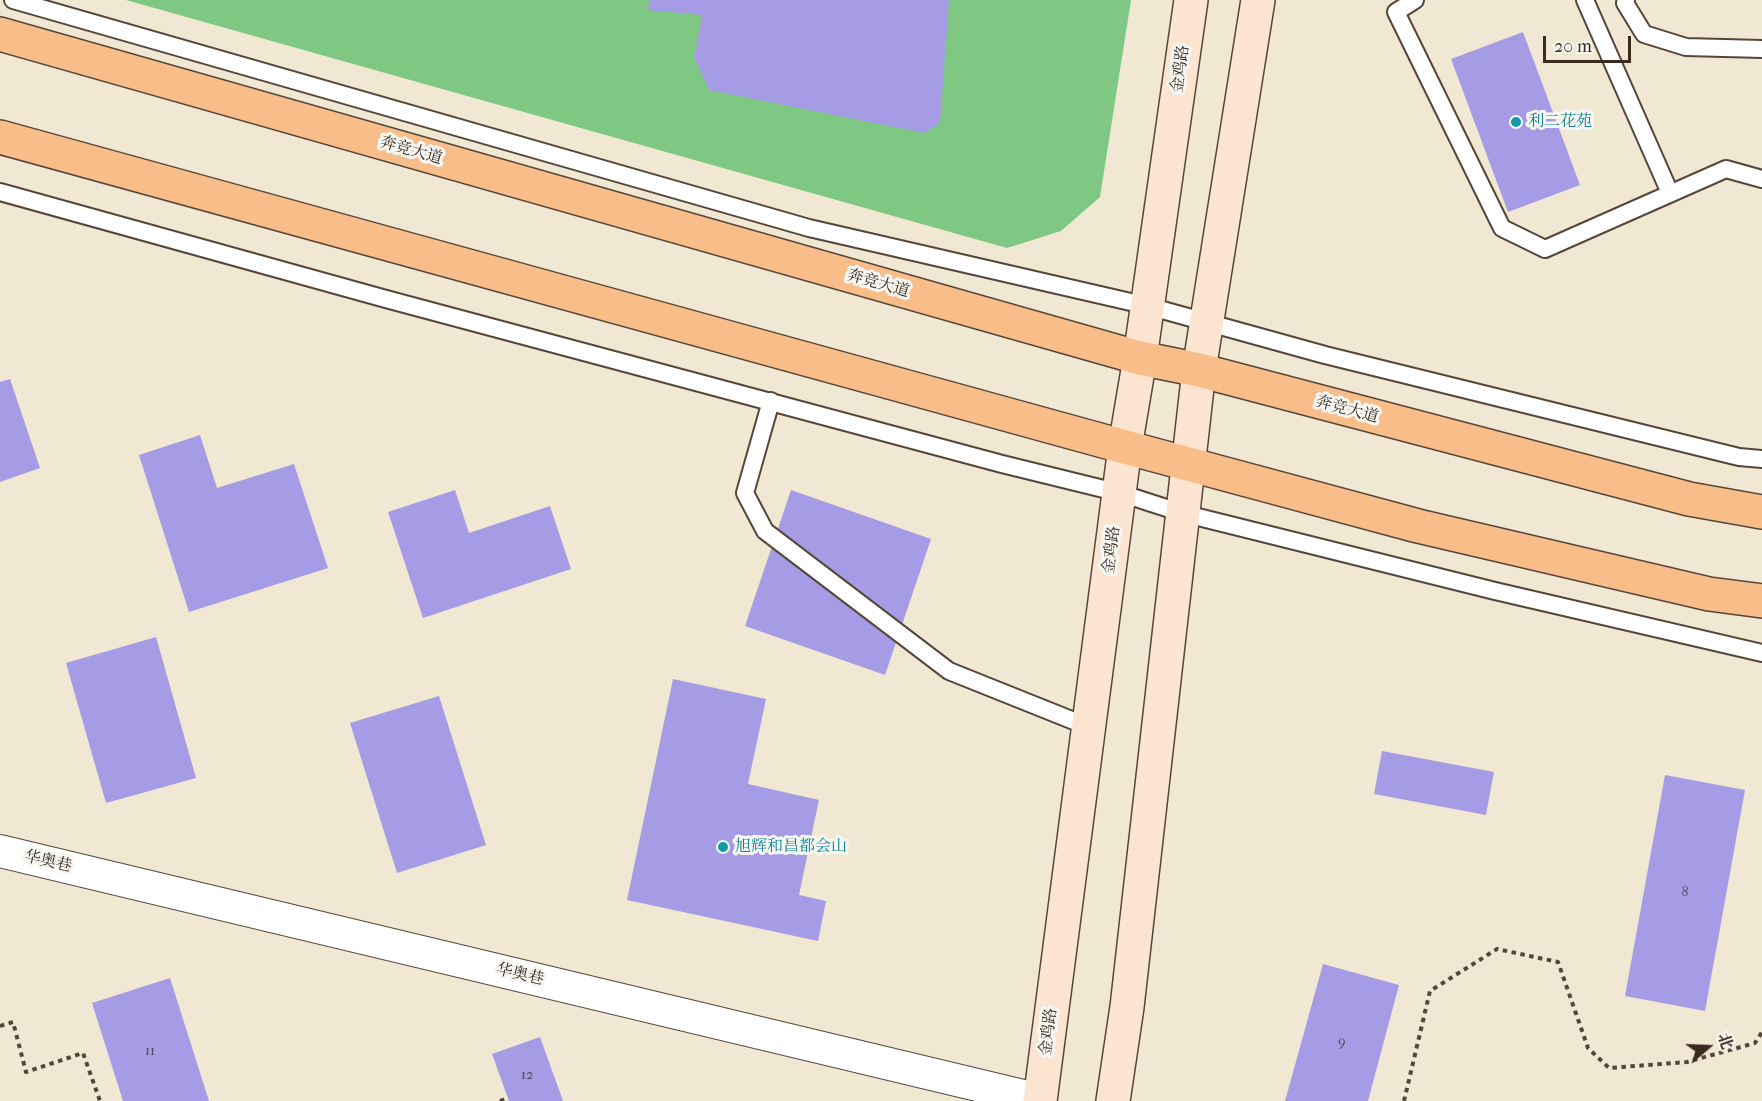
<!DOCTYPE html>
<html>
<head>
<meta charset="utf-8">
<style>
  body { margin:0 }
  #map { position:relative; width:1762px; height:1101px; overflow:hidden; background:#f1e8d3; font-family:"IM FELL French Canon","Noto Serif SC",serif }
  canvas { display:block }
  .north { position:absolute; left:1678px; top:1017px; width:60px; height:60px; -webkit-text-stroke:4px #f6f6f2; paint-order:stroke; rotate:71deg; font-size:16px; font-weight:700; line-height:24px; text-align:center; color:#3b2a1e }
  .north::after { content:''; display:block; margin:auto; width:21px; height:27px; background:#3b2a1e; clip-path:polygon(50% 0,100% 100%,50% 72%,0 100%) }
  .scale { position:absolute; left:1543px; top:36px; width:88px; height:27px; box-sizing:border-box; border:3px solid #3b2a1e; border-top:0; padding-left:8px; font-size:18px; line-height:21px; white-space:nowrap; color:#3b2a1e; -webkit-text-stroke:4px #f6f6f2; paint-order:stroke }
</style>
</head>
<body>
<div id="map">
<canvas width="1762" height="1101"></canvas>
<div class="north">北</div>
<div class="scale">20 m</div>
</div>
<script>
const c = document.querySelector('canvas').getContext('2d');
c.lineJoin = 'round';
function paint(path, color) { c.fillStyle = color; c.fill(path, 'evenodd'); }
const poly = rows => new Path2D(rows.map(r => 'M' + r).join(''));
function strokePath(path, color, width, dash) { c.strokeStyle = color; c.lineWidth = width; c.lineCap = dash ? 'butt' : 'round'; c.setLineDash(dash || []); c.stroke(path); }
function drawText(font, color, halo, rows, align = 'center') {
  c.font = font + ' "IM FELL French Canon","Noto Serif SC",serif'; c.lineWidth = 6; c.setLineDash([]); c.textBaseline = 'middle'; c.strokeStyle = halo; c.fillStyle = color; for (const [text, x, y, turn = 0] of rows) {
    c.save(); c.translate(x, y); c.rotate((+turn || 0) * Math.PI / 180); c.textAlign = isNaN(turn) ? turn : align; if (halo) c.strokeText(text, 0, 0); c.fillText(text, 0, 0); c.restore();
  }
}
paint(poly([
  [126,0,1131,0,1100,197,1061,231,1007,248]
]), '#7fc884');
paint(poly([
  [650,0,949,0,940,123,924,133,709,90,694,57,702,15,647,10],
  [1523,32,1580,185,1508,212,1451,59],
  [10,379,40,468,0,482,0,382],
  [200,435,217,488,294,464,328,568,189,612,139,455],
  [455,490,469,533,550,506,571,569,423,618,388,512],
  [791,490,931,539,885,675,745,626],
  [156,637,196,778,106,803,66,663],
  [673,679,766,699,748,784,819,800,799,895,826,901,818,941,627,900],
  [439,696,486,845,397,873,350,723],
  [1382,751,1494,772,1486,815,1374,794],
  [1665,775,1745,790,1705,1011,1625,996],
  [1323,964,1399,985,1368,1101,1285,1101],
  [170,978,209,1101,123,1101,92,1003],
  [540,1037,563,1101,509,1101,492,1054]
]), '#a69be5');
const lane = poly([
  [13,0,809,228,1148,306,1325,355,1739,457,1762,459],
  [1415,0,1396,12,1502,228,1545,249,1726,169,1762,179],
  [1585,0,1670,193],
  [1626,0,1625,3,1644,34,1686,47,1762,49],
  [0,192,386,299,1002,464,1120,493,1182,513,1495,591,1762,653],
  [771,401,745,493,765,531,949,671,1089,727]
]);
const street = poly([
  [0,851,1040,1100]
]);
const secondary = poly([
  [1040,1101,1125,447,1140,358,1191,0],
  [1113,1101,1127,1007,1199,370,1258,0]
]);
const primary = poly([
  [0,34,1140,358,1199,370,1689,499,1762,512],
  [0,137,1125,447,1418,526,1709,594,1762,601]
]);
strokePath(lane, '#564639', 20);
strokePath(street, '#564639', 34);
strokePath(secondary, '#564639', 36);
strokePath(primary, '#564639', 36);
strokePath(poly([
  [0,1026,13,1022,26,1072,83,1053,100,1101],
  [500,1101,508,1098],
  [1404,1101,1430,991,1497,949,1558,962,1588,1048,1609,1068,1687,1062,1755,1043,1762,1032]
]), '#564639', 4, [4.5, 4.5]);
strokePath(lane, '#fff', 16);
strokePath(street, '#fff', 32);
strokePath(secondary, '#fce5d0', 33);
strokePath(primary, '#f8bd89', 33);
for (const [x, y, r, color] of [
  [1516,122,6,"#0f9aa8"],
  [723,847,6,"#0f9aa8"]
]) { const dot = new Path2D(); dot.arc(x, y, r, 0, 2 * Math.PI); c.fillStyle = color; c.fill(dot); strokePath(dot, '#f6f6f2', 2); }
drawText('14px', '#564650', null, [
  ["8",1685,893],
  ["9",1342,1043],
  ["11",150,1052],
  ["12",527,1076]
]);
drawText('16px', '#3b2a1e', '#f6f6f2', [
  ["金鸡路",1181,69,-82],
  ["奔竞大道",411,151,16],
  ["奔竞大道",878,284,16],
  ["奔竞大道",1347,410,15],
  ["金鸡路",1112,550,-83],
  ["华奥巷",48,862,13],
  ["华奥巷",520,975,13],
  ["金鸡路",1049,1032,-83]
]);
drawText('16px', '#0d838f', '#f6f6f2', [
  ["利二花苑",1528,122],
  ["旭辉和昌都会山",735,847]
], 'left');
</script>
</body>
</html>
